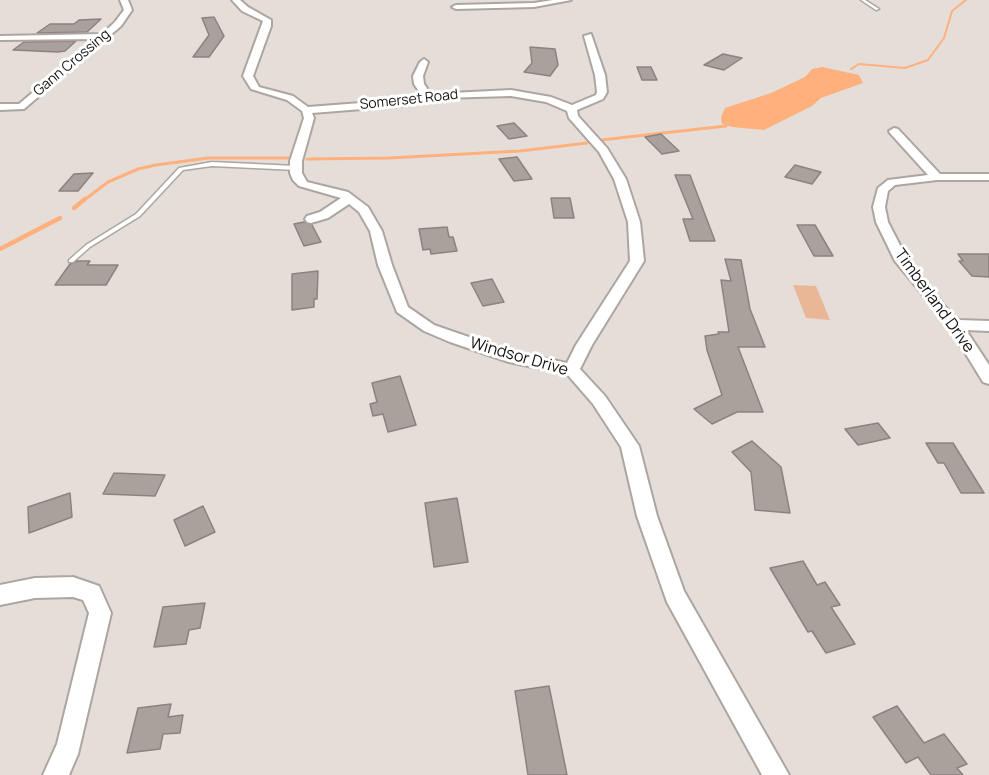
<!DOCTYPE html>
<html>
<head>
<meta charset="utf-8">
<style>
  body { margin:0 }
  canvas { display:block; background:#e5ddd8 }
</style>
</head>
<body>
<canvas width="989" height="775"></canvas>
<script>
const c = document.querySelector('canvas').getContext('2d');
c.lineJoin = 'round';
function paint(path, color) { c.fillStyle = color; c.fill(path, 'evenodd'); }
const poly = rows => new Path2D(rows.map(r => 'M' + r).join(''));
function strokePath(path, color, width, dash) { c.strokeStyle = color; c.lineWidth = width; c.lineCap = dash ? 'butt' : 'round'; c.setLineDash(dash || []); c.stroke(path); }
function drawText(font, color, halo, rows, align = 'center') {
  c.font = font + ' Manrope,sans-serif'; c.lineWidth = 6; c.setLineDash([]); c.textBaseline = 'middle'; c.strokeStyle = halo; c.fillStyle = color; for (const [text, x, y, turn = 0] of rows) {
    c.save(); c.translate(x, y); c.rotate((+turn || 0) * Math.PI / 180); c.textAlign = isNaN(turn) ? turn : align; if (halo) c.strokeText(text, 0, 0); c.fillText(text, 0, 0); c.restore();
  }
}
paint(poly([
  [793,285,816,286,830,320,806,318]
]), '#eab796');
paint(poly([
  [822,67,859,75,863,83,821,98,812,106,764,130,732,127,722,124,721,117,725,108,771,93,805,77,812,69]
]), '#ffb07c');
strokePath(poly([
  [851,69,859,64,905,68,928,60,944,38,952,11,966,0]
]), '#ffb07c', 2);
strokePath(poly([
  [601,140,726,126],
  [307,159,389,158,520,151,587,143],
  [83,201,108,182,138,169,156,165,208,158,290,158]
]), '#ffb07c', 3);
strokePath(poly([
  [74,208,85,199],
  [0,249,60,218]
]), '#ffb07c', 4.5);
const building = poly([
  [214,17,224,36,209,57,193,57,209,35,202,18,214,17],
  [101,19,87,32,37,33,50,24,74,24,79,20,101,19],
  [76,41,65,51,58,52,13,50,24,42,76,41],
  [530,47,555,49,558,65,550,76,524,72,532,63,530,47],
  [723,54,742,58,724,70,704,65,723,54],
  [637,67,651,67,657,80,642,80,637,67],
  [514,123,527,136,509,139,497,126,514,123],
  [661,134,679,151,662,154,645,137,661,134],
  [517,157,532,179,514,181,499,159,517,157],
  [795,165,821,172,812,184,785,177,795,165],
  [93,173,78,191,59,191,74,174,93,173],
  [675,175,690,175,715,241,690,241,683,219,693,219,675,175],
  [551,198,570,198,574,218,554,218,551,198],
  [304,222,312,225,321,242,304,246,294,224,304,222],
  [797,225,815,225,833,256,814,256,797,225],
  [447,227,449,237,453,237,457,251,431,254,430,249,423,250,419,229,447,227],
  [958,254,989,254,989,277,972,276,959,261,963,261,958,254],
  [725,259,741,260,750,309,765,347,738,347,763,412,737,412,712,424,694,409,722,395,707,350,705,336,719,334,718,332,729,332,721,280,731,281,725,259],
  [77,261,90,261,87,265,118,265,106,285,55,285,70,264,77,261],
  [318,271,317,299,314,299,314,307,292,310,292,274,318,271],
  [492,279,504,302,483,306,471,283,492,279],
  [400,376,416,425,388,432,383,414,373,416,370,404,377,402,372,383,400,376],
  [878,423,890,438,858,445,845,429,878,423],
  [752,441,781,467,790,513,755,510,751,472,732,452,752,441],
  [926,443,953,443,984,493,961,493,944,463,938,463,926,443],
  [114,473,165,475,155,496,103,494,114,473],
  [70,493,72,517,29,533,28,507,70,493],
  [457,498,468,562,434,567,425,503,457,498],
  [203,506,215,532,185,546,174,520,203,506],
  [803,561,817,585,825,582,840,605,831,607,855,644,826,653,812,631,808,632,770,568,803,561],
  [205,603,200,628,189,630,186,644,154,647,163,607,205,603],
  [549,686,567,775,528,775,515,691,549,686],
  [171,704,168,717,183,715,180,733,163,734,160,749,127,753,138,708,171,704],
  [897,706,924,743,944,734,967,764,957,768,963,775,931,775,918,757,906,763,873,717,897,706]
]);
paint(building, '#a8a19c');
strokePath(building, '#8b837f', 1.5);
const lane = poly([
  [861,0,865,0,879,9,876,10,861,0],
  [212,162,296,166,299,168,296,170,212,166,183,170,140,216,90,247,73,262,69,262,69,260,86,245,136,214,179,168,212,162]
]);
const street = poly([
  [120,0,128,0,132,10,121,26,24,109,0,110,0,104,19,104,96,39,0,40,0,36,102,34,115,22,124,10,120,0],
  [232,0,240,0,248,7,271,20,271,26,253,76,259,87,293,96,308,107,400,100,422,96,414,84,413,76,420,62,424,59,428,62,423,76,424,84,431,94,511,90,551,97,572,105,596,95,597,92,595,75,584,36,591,34,605,75,607,92,603,99,577,110,578,116,607,148,626,179,640,222,644,261,592,345,580,369,605,396,639,446,657,516,684,591,789,775,762,775,667,602,637,516,621,447,593,404,567,374,509,362,450,342,424,331,397,312,378,265,370,231,359,212,349,204,328,218,311,223,307,222,305,219,307,216,320,212,341,198,299,186,293,180,290,173,290,161,304,118,302,111,287,100,251,89,243,76,263,21,242,11,232,0],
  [511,96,546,102,567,111,569,118,599,152,614,179,628,222,630,261,576,345,567,363,517,353,460,334,434,325,408,307,392,265,382,231,368,207,348,192,307,182,302,173,302,161,314,118,312,113,400,106,441,98,511,96],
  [553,0,571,0,534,7,456,9,452,7,456,5,534,3,553,0],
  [894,128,898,129,940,174,989,174,989,180,937,180,895,185,888,191,885,207,888,222,906,257,947,309,959,320,989,321,989,331,966,330,989,365,989,384,983,382,950,328,895,261,876,222,873,207,878,188,888,180,928,175,890,133,889,131,894,128],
  [73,577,99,586,111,613,78,754,69,775,43,775,57,744,89,613,83,600,73,597,35,598,0,605,0,585,35,578,73,577]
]);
strokePath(lane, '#ada5a0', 3);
strokePath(street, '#ada5a0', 4);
paint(lane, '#fff');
paint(street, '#fff');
drawText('14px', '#151210', '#fff', [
  ["Gann Crossing",72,63,-40],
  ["Somerset Road",409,100,-6]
]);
drawText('16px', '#151210', '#fff', [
  ["Timberland Drive",934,301,54],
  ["Windsor Drive",519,357,16]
]);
</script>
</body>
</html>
